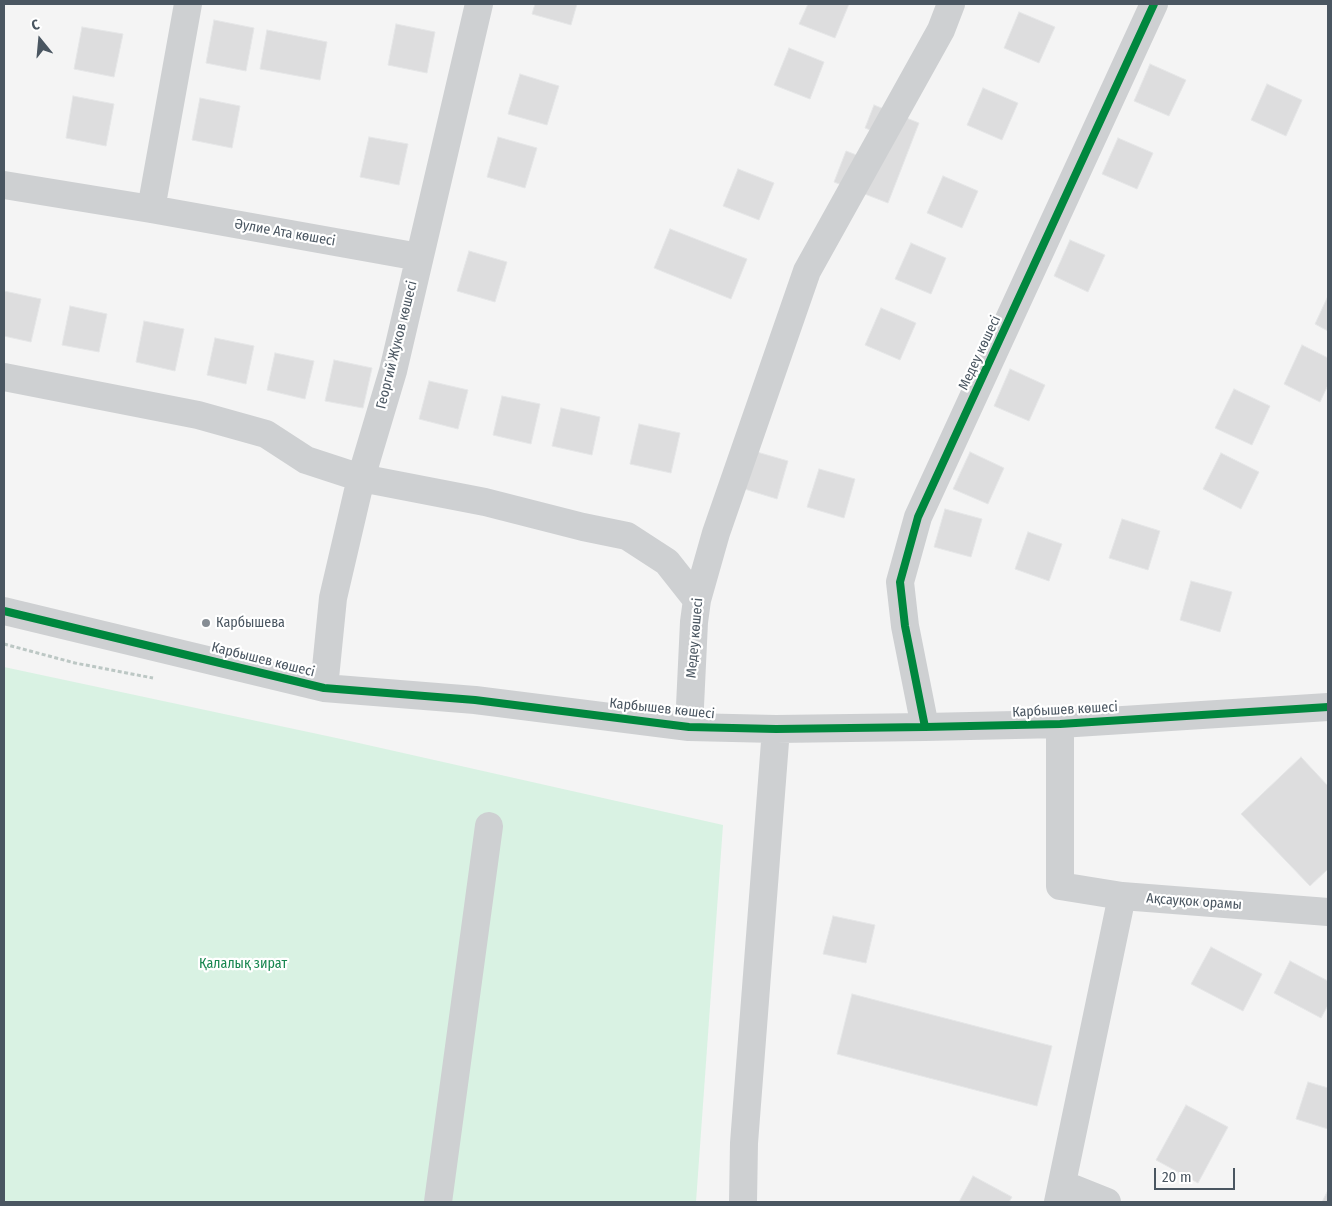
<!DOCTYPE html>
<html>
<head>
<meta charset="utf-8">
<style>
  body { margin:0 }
  #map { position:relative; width:1332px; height:1206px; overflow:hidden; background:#f4f4f4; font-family:"Fira Sans Condensed",sans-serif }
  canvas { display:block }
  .frame { position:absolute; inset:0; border:5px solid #4a5661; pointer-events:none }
  .north { position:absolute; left:15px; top:15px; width:50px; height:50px; -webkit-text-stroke:4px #fff; paint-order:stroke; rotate:343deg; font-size:14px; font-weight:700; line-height:20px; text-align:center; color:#4a5661 }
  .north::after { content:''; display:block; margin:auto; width:18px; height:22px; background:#4a5661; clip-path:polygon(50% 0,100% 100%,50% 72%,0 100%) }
  .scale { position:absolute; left:1154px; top:1168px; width:81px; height:22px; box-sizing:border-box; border:2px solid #4a5661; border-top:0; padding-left:6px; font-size:15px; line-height:18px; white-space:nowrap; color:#4a5661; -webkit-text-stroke:4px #fff; paint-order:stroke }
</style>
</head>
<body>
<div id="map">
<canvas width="1332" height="1206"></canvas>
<div class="frame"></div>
<div class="north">С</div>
<div class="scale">20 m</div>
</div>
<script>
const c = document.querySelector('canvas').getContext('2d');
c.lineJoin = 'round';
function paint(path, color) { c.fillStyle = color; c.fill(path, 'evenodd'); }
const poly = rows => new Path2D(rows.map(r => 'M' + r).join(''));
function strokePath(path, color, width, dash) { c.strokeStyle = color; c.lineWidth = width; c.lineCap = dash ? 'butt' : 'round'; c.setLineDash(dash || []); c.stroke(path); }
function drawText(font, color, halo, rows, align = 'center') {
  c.font = font + ' "Fira Sans Condensed",sans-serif'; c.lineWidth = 4.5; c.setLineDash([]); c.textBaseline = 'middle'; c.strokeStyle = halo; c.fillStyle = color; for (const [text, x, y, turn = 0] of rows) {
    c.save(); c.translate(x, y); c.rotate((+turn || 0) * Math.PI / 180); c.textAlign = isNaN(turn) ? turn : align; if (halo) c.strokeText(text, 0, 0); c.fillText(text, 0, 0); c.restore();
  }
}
paint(poly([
  [4,667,341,739,723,825,696,1202,4,1202]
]), '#d9f2e3');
const building = poly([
  [535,4,577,4,571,25,532,14,535,4],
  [808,4,849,4,835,38,799,24,808,4],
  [1019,12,1055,27,1039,63,1004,48,1019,12],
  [214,20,254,28,246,71,206,63,214,20],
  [396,24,435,32,427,73,388,65,396,24],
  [82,27,123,34,114,77,74,69,82,27],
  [267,30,327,42,320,80,260,69,267,30],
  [789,48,824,62,810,99,774,85,789,48],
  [1150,64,1186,80,1169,116,1134,101,1150,64],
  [520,74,559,86,547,125,508,114,520,74],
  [1267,84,1302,100,1286,136,1251,120,1267,84],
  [983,88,1018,103,1002,140,967,125,983,88],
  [73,96,114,104,106,146,66,138,73,96],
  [200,98,240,106,232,148,192,140,200,98],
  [874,105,919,123,888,203,834,182,846,151,867,159,878,133,865,128,874,105],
  [369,137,408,144,399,185,360,177,369,137],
  [498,137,537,148,525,188,487,177,498,137],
  [1118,138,1153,153,1137,189,1102,174,1118,138],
  [738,169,774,183,759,220,723,206,738,169],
  [943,176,978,191,962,228,927,213,943,176],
  [670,229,747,259,731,299,654,268,670,229],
  [1070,240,1105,255,1088,292,1054,276,1070,240],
  [911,243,946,258,931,294,895,279,911,243],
  [469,251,507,262,495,302,457,291,469,251],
  [4,291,41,299,31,342,4,336,4,291],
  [1328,296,1328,331,1315,324,1328,296],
  [70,306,107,314,99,352,62,345,70,306],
  [881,308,916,323,900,360,865,345,881,308],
  [144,321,184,329,175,371,136,362,144,321],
  [215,338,254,346,246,384,207,375,215,338],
  [1302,345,1328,358,1328,385,1320,402,1284,384,1302,345],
  [275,353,314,361,305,399,267,390,275,353],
  [334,360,372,368,363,408,325,401,334,360],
  [1010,369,1045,385,1029,421,994,406,1010,369],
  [429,381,468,390,458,429,419,419,429,381],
  [1234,389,1270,406,1252,445,1215,428,1234,389],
  [502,396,540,404,531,444,493,435,502,396],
  [561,408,600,417,592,455,552,446,561,408],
  [639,424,680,433,671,473,630,464,639,424],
  [750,450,788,461,777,499,738,487,750,450],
  [970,452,1004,468,988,504,953,489,970,452],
  [1221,453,1259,472,1241,509,1203,489,1221,453],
  [819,469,855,479,844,518,807,507,819,469],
  [945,509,982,519,971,557,934,547,945,509],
  [1122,519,1160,531,1148,570,1109,558,1122,519],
  [1028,532,1062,544,1049,581,1015,569,1028,532],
  [1191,581,1232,592,1220,632,1180,620,1191,581],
  [1301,757,1328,786,1328,869,1310,886,1241,814,1301,757],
  [833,916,875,925,866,963,823,954,833,916],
  [1211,947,1262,974,1243,1011,1191,984,1211,947],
  [1290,961,1328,981,1328,1005,1321,1018,1274,993,1290,961],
  [852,994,1052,1046,1037,1106,837,1054,852,994],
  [1308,1082,1328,1088,1328,1129,1296,1119,1308,1082],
  [1186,1105,1228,1127,1198,1183,1156,1160,1186,1105],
  [973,1176,1012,1197,1009,1202,959,1202,973,1176],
  [1328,1190,1328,1202,1322,1202,1328,1190]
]);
paint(building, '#ddddde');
strokePath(building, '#e5e6e7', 1);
strokePath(poly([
  [4,644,75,663,153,678]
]), '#bcc7c4', 3, [4, 2.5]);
strokePath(poly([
  [4,185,151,209,419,257],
  [151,209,188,4],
  [4,377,198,415,266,434,306,460,361,478,485,502,583,527,627,536,667,562,697,600],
  [4,611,324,688,475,700,689,727,776,729,925,727,1060,724,1328,707],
  [324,688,333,598,361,478,393,371,479,4],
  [1060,724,1060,886,1122,896,1328,912],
  [689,727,694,622,697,600,716,533,807,271,941,30,951,4],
  [925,727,905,626,900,582,918,517,1154,4],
  [1062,1184,1107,1202],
  [438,1202,489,826],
  [743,1202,744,1143,776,729],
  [1058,1202,1122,896]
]), '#ced0d2', 28);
strokePath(poly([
  [4,611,324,688,475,700,689,727,776,729,925,727,1060,724,1328,707],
  [925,727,905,626,900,582,918,517,1154,4]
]), '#00873e', 8);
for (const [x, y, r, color] of [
  [206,623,5,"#868d94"]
]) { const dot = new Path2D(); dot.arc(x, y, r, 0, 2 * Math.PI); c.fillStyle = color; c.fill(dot); strokePath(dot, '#fff', 2); }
drawText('14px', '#4a5661', '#fff', [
  ["Әулие Ата көшесі",285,233,10],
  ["Георгий Жуков көшесі",397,345,-76],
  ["Медеу көшесі",980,353,-65],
  ["Медеу көшесі",695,638,-85],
  ["Карбышев көшесі",263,660,14],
  ["Карбышев көшесі",662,709,6],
  ["Карбышев көшесі",1065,710,-3],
  ["Ақсауқок орамы",1194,902,4]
]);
drawText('14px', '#4a5661', '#fff', [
  ["Карбышева",216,623]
], 'left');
drawText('14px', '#17864f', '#fff', [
  ["Қалалық зират",243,964]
]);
</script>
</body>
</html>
